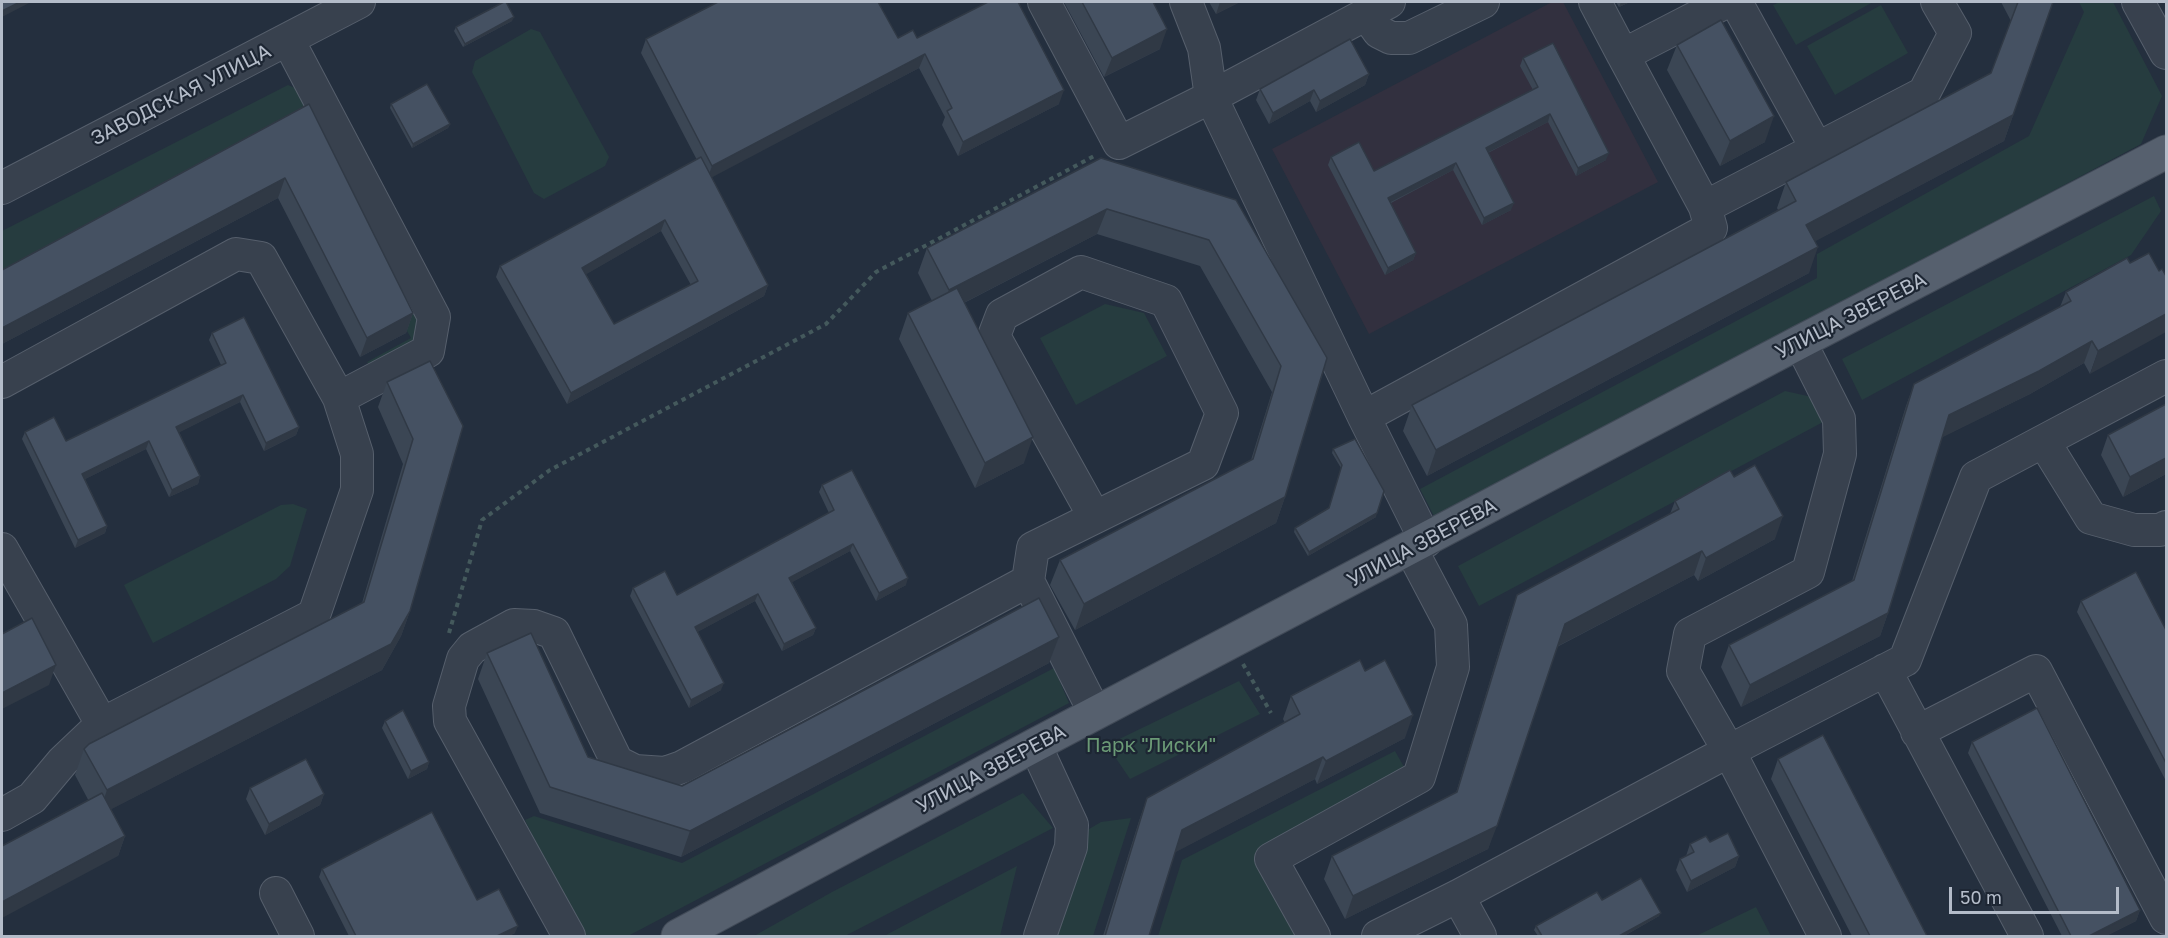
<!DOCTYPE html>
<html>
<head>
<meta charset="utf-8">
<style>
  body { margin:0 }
  #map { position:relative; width:2168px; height:938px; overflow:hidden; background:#242f3e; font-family:"Golos Text",sans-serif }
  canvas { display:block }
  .frame { position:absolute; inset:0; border:3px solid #b4bcc9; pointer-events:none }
  .scale { position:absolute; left:1949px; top:887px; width:170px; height:27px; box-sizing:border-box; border:3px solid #b4bcc9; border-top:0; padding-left:8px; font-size:18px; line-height:21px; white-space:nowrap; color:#b4bcc9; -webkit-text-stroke:4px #1d2633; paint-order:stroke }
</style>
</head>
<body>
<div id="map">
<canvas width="2168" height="938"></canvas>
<div class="frame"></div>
<div class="scale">50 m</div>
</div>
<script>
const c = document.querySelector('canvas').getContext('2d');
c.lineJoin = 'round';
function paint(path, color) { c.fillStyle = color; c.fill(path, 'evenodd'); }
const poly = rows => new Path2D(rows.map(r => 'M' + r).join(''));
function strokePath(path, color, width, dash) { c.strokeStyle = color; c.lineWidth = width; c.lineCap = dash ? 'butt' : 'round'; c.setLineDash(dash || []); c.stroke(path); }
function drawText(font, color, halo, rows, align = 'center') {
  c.font = font + ' "Golos Text",sans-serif'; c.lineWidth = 4.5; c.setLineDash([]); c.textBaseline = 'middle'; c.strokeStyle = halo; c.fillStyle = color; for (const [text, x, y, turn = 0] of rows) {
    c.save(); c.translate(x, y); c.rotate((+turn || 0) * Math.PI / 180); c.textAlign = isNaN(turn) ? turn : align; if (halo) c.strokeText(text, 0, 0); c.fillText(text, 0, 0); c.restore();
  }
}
paint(poly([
  [1552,2,1563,2,1658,182,1369,334,1272,149]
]), '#32303f');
paint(poly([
  [1780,2,1873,2,1796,45,1773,5],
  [2079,2,2113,2,2162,96,2141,144,1436,520,1420,489,1817,278,1817,254,2029,136,2084,12],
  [1881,5,1908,53,1835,95,1807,46],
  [531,29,540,32,609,157,605,166,544,199,534,193,472,72,475,61],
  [288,85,300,90,426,319,417,347,372,370,367,362,411,338,297,133,2,280,2,231],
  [2154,196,2161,211,2131,255,1862,400,1842,359],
  [1105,304,1144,313,1167,356,1076,405,1040,338],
  [1785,391,1812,397,1825,421,1479,606,1458,566],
  [293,504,307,509,290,566,276,579,153,643,124,585,281,505],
  [1054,668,1069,703,628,936,581,936,525,820,534,816,682,863],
  [1239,681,1260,714,1130,779,1111,751,1111,743],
  [1395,751,1408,774,1262,850,1299,936,1158,936,1182,860],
  [1023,793,1053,828,845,936,754,936,832,892],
  [1131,818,1093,936,1055,936,1079,835,1101,822],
  [1017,866,1000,936,884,936],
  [1756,907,1771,936,1696,936]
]), '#263c3f');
const minor = poly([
  [1044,2,1119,143,1211,97,1389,2],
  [1186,2,1204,48,1211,97,1364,417,1426,541],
  [1595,2,1623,55],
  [1736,2,1817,149],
  [2138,2,2166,53],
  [1366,14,1379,32,1391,38,1409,38,1483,2],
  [2,188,359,2],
  [1705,207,1924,93,1955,33,1937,2],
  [1800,342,1839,419,1840,454,1808,572,1690,634,1683,671,1729,751,1905,660,1976,477,2166,376],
  [2,382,236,254,261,258,339,398],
  [1364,417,1711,228,1705,207,1623,55,1726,2],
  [2044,442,2091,518,2134,530,2160,530,2166,527],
  [1094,516,994,336,1002,315,1081,272,1166,301,1222,413,1203,464,1033,548,1028,581,1095,713],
  [2,549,102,724],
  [1885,670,2027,936],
  [1917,732,2036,671,2166,918],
  [1035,745,1072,825,1071,847,1040,936],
  [2,815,32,798,63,761,102,724,314,615,357,490,357,454,339,398,428,351,434,317,288,40],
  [276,893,298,936],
  [1458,896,1480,936],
  [569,936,450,721,449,706,463,659,472,648,514,625,534,626,554,633,617,762,635,771,665,773,682,767,1028,581],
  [1314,936,1271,859,1419,777,1453,667,1451,625,1411,549],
  [1378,936,1458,896,1729,751,1825,936]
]);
const major = poly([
  [678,936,1035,745,1800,342,2166,152]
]);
strokePath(minor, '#565f6c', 34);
strokePath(major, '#414a57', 35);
strokePath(poly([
  [449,633,482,520,550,470,826,324,876,272,1096,155],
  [1243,664,1271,713]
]), '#44595c', 4, [4.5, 4.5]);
strokePath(minor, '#38414e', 32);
strokePath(major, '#56606e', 33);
paint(poly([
  [1064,2,1153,2,1160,49,1104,77],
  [1209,2,1240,2,1216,14],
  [1616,2,1630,2,1619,7],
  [2001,2,2053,2,2004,141,1815,241,1809,273,1427,476,1403,431,1412,405,1778,210,1777,208,1786,182,1991,73,2011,21],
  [512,21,463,47,454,31,456,27],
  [917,38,1059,104,958,156,942,125,945,117,919,68,711,177,768,285,764,296,567,404,496,277,500,266,697,160,641,53,646,39],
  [661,231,691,285,614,324,586,274],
  [1677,45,1765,142,1720,166,1667,70],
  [1523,58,1606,160,1576,176,1548,122,1488,153,1511,210,1482,225,1453,170,1391,203,1416,253,1413,260,1385,275,1328,165,1331,157,1374,171,1533,90,1520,66],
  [1369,74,1365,85,1316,112,1310,101,1269,124,1256,100,1260,89],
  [309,104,413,313,406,333,360,357,278,198,2,344,2,270],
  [391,104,450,124,448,128,412,148,390,108],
  [1101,158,1236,200,1327,358,1285,497,1276,523,1075,630,1050,585,1060,560,1251,460,1272,392,1200,266,1097,234,964,303,1024,463,975,488,899,339,908,313,932,301,918,273,927,248],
  [2130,263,2090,374,2084,363,2030,394,1942,437,1888,613,1880,636,1741,707,1721,667,1729,645,1852,581,1906,406,1914,384,2060,307,2066,292],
  [212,333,299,427,296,435,264,451,240,402,179,432,200,476,198,484,169,497,146,449,85,479,107,526,105,533,75,548,22,439,25,432,66,441,221,365,209,340],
  [430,361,410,611,401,636,382,670,111,809,125,836,118,856,75,775,84,749,362,603,403,464,378,407,387,382],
  [2166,404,2166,474,2123,497,2101,455,2108,435],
  [1333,449,1376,517,1308,556,1294,532,1295,528,1329,508,1341,468,1332,453],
  [1734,477,1775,539,1698,581,1694,575,1557,647,1488,849,1345,919,1324,879,1332,856,1456,793,1509,618,1517,595,1670,514,1675,501],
  [822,485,906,585,876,601,850,551,792,582,816,628,813,635,782,651,755,601,697,632,721,690,689,708,630,596,633,588,677,595,829,513,819,492],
  [2081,601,2166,630,2166,781,2077,612],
  [1059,637,1049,663,681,857,540,813,478,679,487,653,588,757,682,786],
  [1365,671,1405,738,1317,784,1315,779,1175,852,1149,936,1103,936,1139,821,1147,798,1285,723,1283,719,1291,696],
  [385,721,429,762,427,769,408,779,382,728],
  [1972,742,2140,910,2136,921,2106,936,2062,936,1968,753],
  [1778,759,1927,936,1852,936,1771,779],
  [250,788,324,794,320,805,265,835,246,799],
  [1710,842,1739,856,1735,867,1687,892,1676,870,1680,859,1686,856,1690,844],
  [322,869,477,900,515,933,509,936,349,936,319,877],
  [1602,900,1659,916,1624,936,1538,936,1534,930,1536,926]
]), '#3b4654');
paint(poly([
  [20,2,31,2,2,17,2,11],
  [1220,2,1240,2,1216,14],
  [1621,2,1630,2,1619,7],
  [514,17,512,21,463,47,465,44],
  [1167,29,1160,49,1104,77,1112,58],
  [925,54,919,68,707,180,712,166],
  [1369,74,1365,85,1316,112,1320,101],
  [1064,90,1059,104,958,156,963,142],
  [1314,90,1310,101,1269,124,1273,113],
  [1550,114,1548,122,1483,155,1486,148],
  [2013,115,2004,141,1797,251,1806,225],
  [1774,116,1765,142,1720,166,1730,141],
  [450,124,448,128,412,148,413,144],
  [1609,153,1606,160,1576,176,1578,168],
  [1456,163,1453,170,1385,205,1388,198],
  [285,178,278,198,2,344,2,328],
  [1514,203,1511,210,1482,225,1484,218],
  [1107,209,1097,234,940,315,949,290],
  [665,220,661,231,578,279,582,268],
  [1818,247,1809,273,1427,476,1436,450],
  [1416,253,1413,260,1385,275,1388,268],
  [768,285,764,296,567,404,571,393],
  [413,313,406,333,360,357,367,338],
  [2166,314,2166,332,2090,374,2098,351],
  [2092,341,2084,363,2030,394,1941,438,1949,415],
  [243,395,240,402,174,435,176,427],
  [299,427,296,435,264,451,266,443],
  [1033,437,1024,463,975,488,985,463],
  [149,441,146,449,79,482,82,474],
  [2166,458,2166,474,2123,497,2130,477],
  [200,476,198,484,169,497,172,490],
  [1285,497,1276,523,1075,630,1084,604],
  [1377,513,1376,517,1308,556,1309,552],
  [1783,516,1775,539,1698,581,1706,558],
  [107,526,105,533,75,548,78,540],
  [853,544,850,551,787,585,789,578],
  [1702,551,1694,575,1556,647,1565,624],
  [908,578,906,585,876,601,879,593],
  [758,594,755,601,692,635,695,627],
  [410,611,401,636,382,670,98,816,107,790],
  [1888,613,1880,636,1741,707,1750,685],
  [816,628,813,635,782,651,784,644],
  [1059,637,1049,663,681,857,690,831],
  [56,665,49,685,2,709,2,693],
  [724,683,721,690,689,708,691,700],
  [1413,715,1405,738,1317,784,1326,761],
  [1323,757,1315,779,1174,853,1182,830],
  [429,762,427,769,408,779,411,771],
  [324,794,320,805,265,835,269,824],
  [1497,826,1488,849,1345,919,1353,896],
  [125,836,118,856,2,918,2,902],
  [1739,856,1735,867,1687,892,1691,881],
  [2140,910,2136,921,2106,936,2089,936],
  [1661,913,1659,916,1624,936,1619,936],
  [518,926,515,933,509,936,497,936]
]), '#303945');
const building = poly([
  [2,2,20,2,2,11,2,2],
  [504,2,506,2,514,17,465,44,456,27,504,2],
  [718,2,878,2,898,38,913,30,917,38,988,2,1018,2,1064,90,963,142,947,111,952,108,925,54,712,166,646,39,718,2],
  [1082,2,1153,2,1167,29,1112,58,1082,2],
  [2018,2,2053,2,2013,115,1806,225,1818,247,1436,450,1412,405,1796,201,1786,182,1991,73,2018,2],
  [1721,20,1774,116,1730,141,1677,45,1721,20],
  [1350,39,1369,74,1320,101,1314,90,1273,113,1260,89,1350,39],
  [1553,43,1609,153,1578,168,1550,114,1486,148,1514,203,1484,218,1456,163,1388,198,1416,253,1388,268,1331,157,1359,142,1374,171,1538,87,1523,58,1553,43],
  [427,84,450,124,413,144,391,104,427,84],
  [309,104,413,313,367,338,285,178,2,328,2,270,309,104],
  [701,157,768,285,571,393,500,266,701,157],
  [665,220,698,281,614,324,582,268,665,220],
  [1101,158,1236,200,1327,358,1285,497,1084,604,1060,560,1253,459,1281,366,1209,240,1107,209,949,290,927,248,1101,158],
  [2149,253,2159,271,2162,269,2166,276,2166,314,2098,351,2092,341,2039,371,1949,415,1888,613,1750,685,1729,645,1854,580,1914,384,2071,301,2066,292,2127,258,2130,263,2149,253],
  [957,288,1033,437,985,463,908,313,957,288],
  [244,317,299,427,266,443,243,395,176,427,200,476,172,490,149,441,82,474,107,526,78,540,25,432,54,417,66,441,226,363,212,333,244,317],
  [430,361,463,426,410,611,391,644,107,790,84,749,89,744,364,602,413,439,387,382,430,361],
  [2166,404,2166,458,2130,477,2108,435,2166,404],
  [1355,439,1384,491,1377,513,1309,552,1295,528,1329,508,1342,465,1333,449,1355,439],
  [1755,465,1783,516,1706,558,1702,551,1565,624,1497,826,1353,896,1332,856,1457,792,1517,595,1679,509,1675,501,1730,470,1734,477,1755,465],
  [852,470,908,578,879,593,853,544,789,578,816,628,784,644,758,594,695,627,724,683,691,700,633,588,665,571,677,595,834,510,822,485,852,470],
  [2136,572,2166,630,2166,763,2081,601,2136,572],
  [1039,598,1059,637,690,831,550,787,487,653,531,633,588,757,682,786,1039,598],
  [32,618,56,665,2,693,2,634,32,618],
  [1360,660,1365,671,1385,660,1413,715,1326,761,1323,757,1182,830,1149,936,1105,936,1147,798,1300,714,1291,696,1360,660],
  [2037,708,2140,910,2089,936,2071,936,1972,742,2037,708],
  [403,710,429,762,411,771,385,721,403,710],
  [1823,735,1927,936,1870,936,1778,759,1823,735],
  [306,759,324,794,269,824,250,788,306,759],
  [102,793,125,836,2,902,2,846,102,793],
  [432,812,477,900,499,889,518,926,497,936,356,936,322,869,432,812],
  [1728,833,1739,856,1691,881,1680,859,1694,852,1690,844,1706,836,1710,842,1728,833],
  [1641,878,1661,913,1619,936,1542,936,1536,926,1597,892,1602,900,1641,878]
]);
paint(building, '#455162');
strokePath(building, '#303945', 1.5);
drawText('20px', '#b4bcc9', '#1d2633', [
  ["ЗАВОДСКАЯ УЛИЦА",181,95,-27],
  ["УЛИЦА ЗВЕРЕВА",1851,316,-27],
  ["УЛИЦА ЗВЕРЕВА",1422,543,-28],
  ["УЛИЦА ЗВЕРЕВА",991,769,-28]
]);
drawText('20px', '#6b9a76', '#1d2633', [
  ["Парк \"Лиски\"",1151,746]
]);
</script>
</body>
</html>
